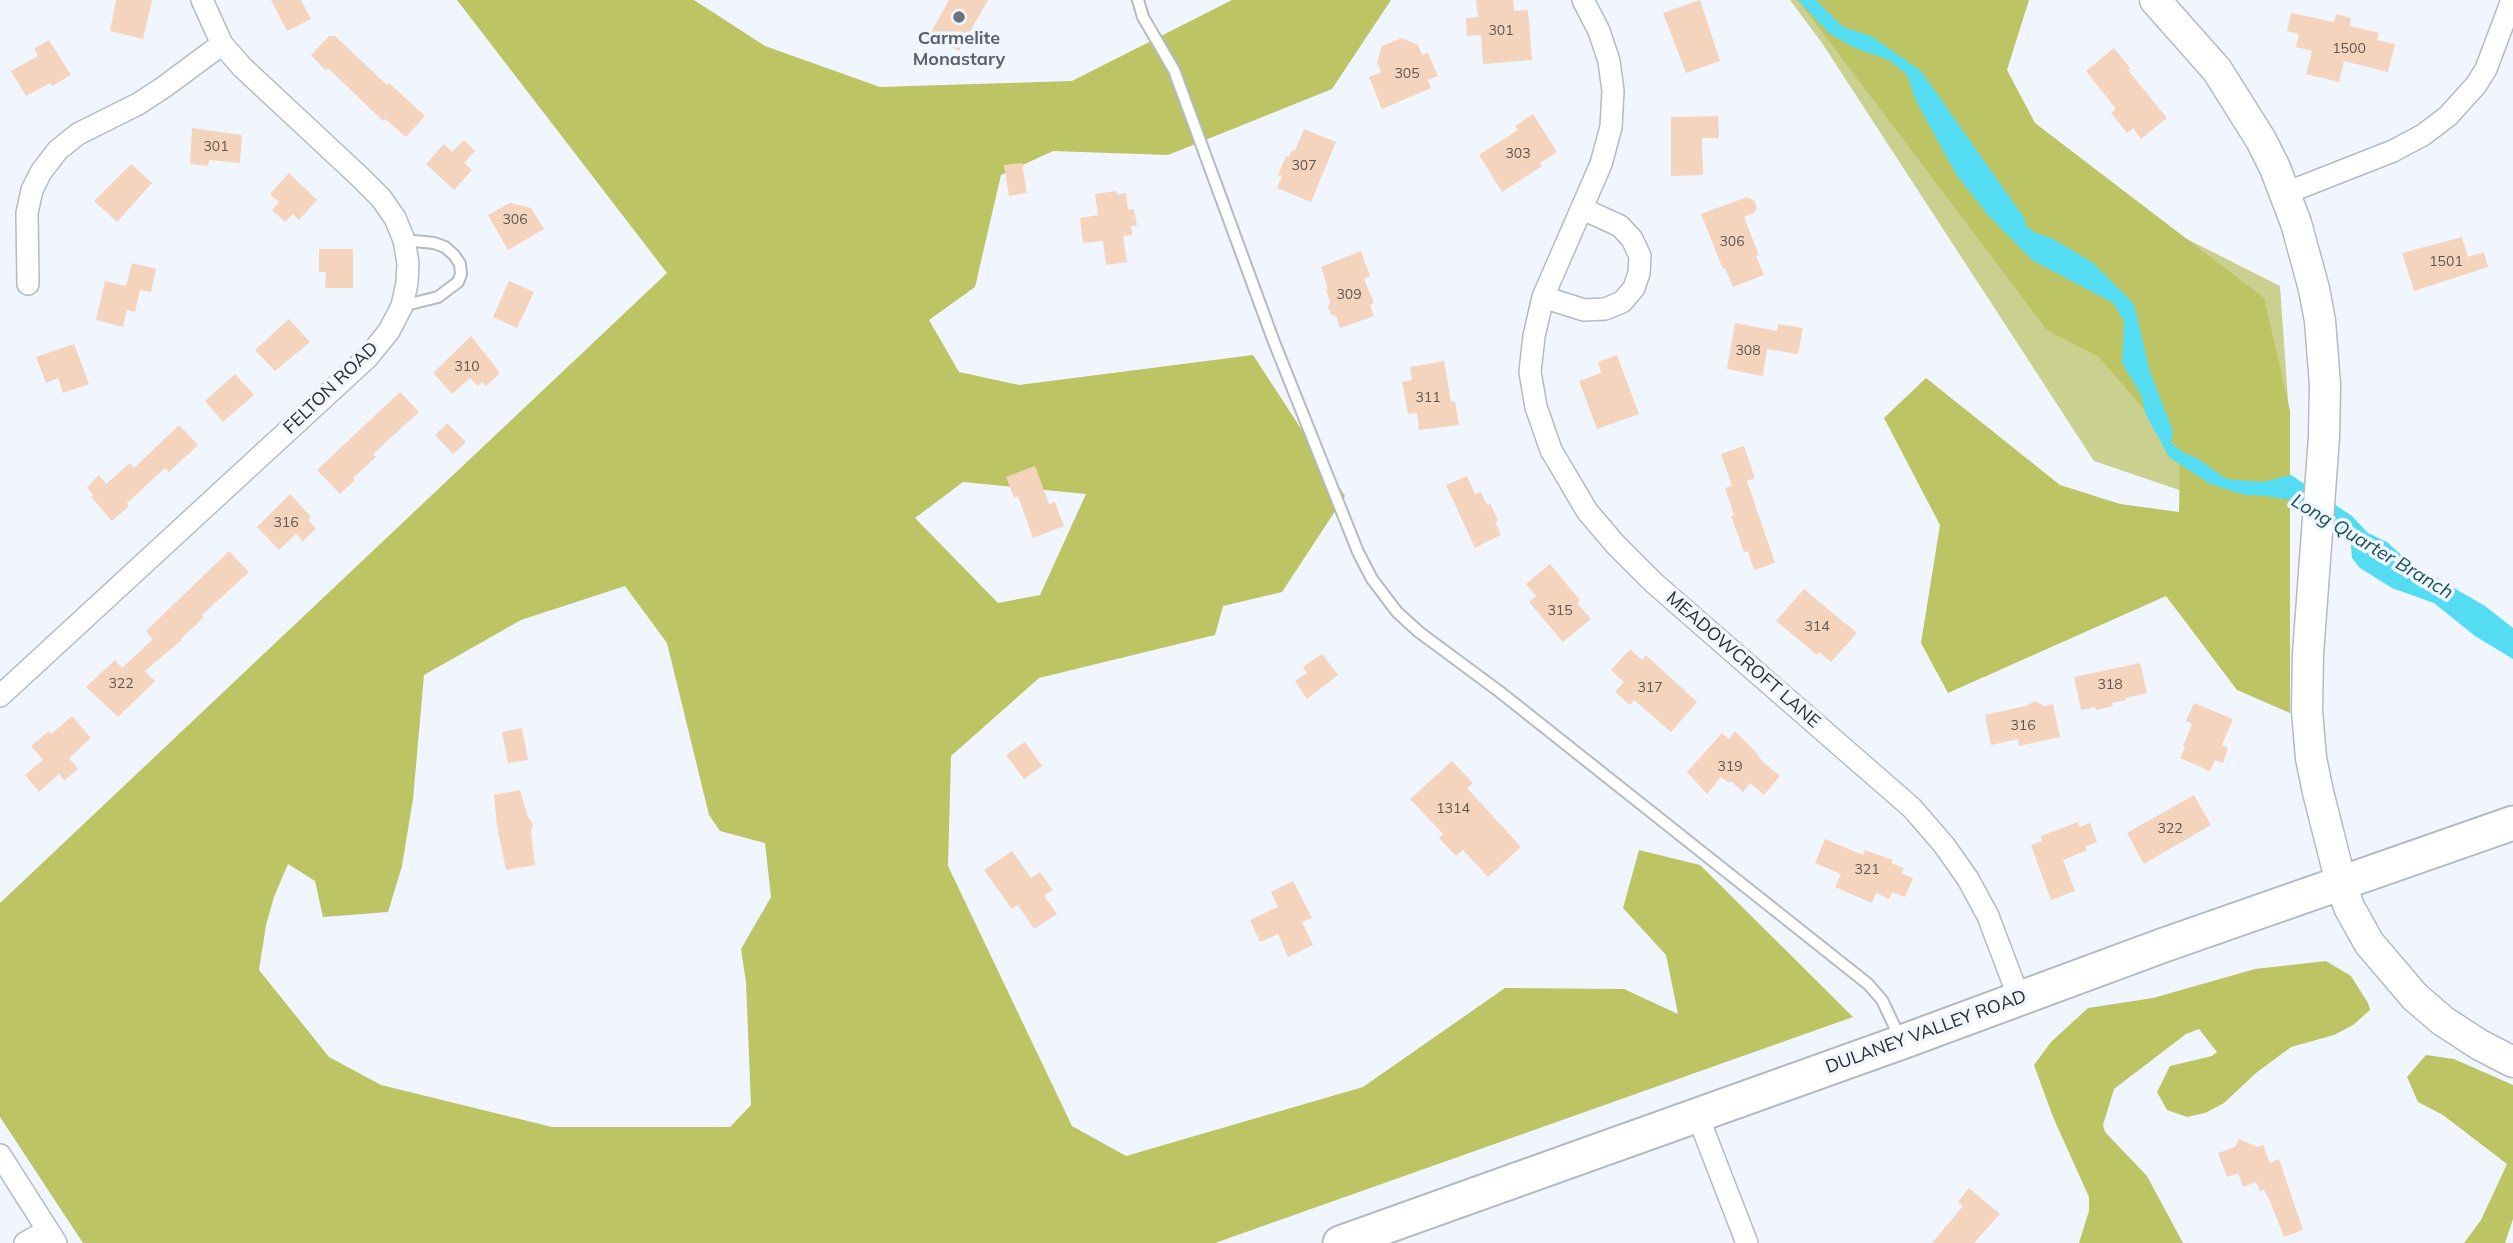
<!DOCTYPE html>
<html>
<head>
<meta charset="utf-8">
<style>
  body { margin:0 }
  canvas { display:block; background:#f1f5fe }
</style>
</head>
<body>
<canvas width="2513" height="1243"></canvas>
<script>
const c = document.querySelector('canvas').getContext('2d');
c.lineJoin = 'round';
function paint(path, color) { c.fillStyle = color; c.fill(path, 'evenodd'); }
const poly = rows => new Path2D(rows.map(r => 'M' + r).join(''));
function strokePath(path, color, width, dash) { c.strokeStyle = color; c.lineWidth = width; c.lineCap = dash ? 'butt' : 'round'; c.setLineDash(dash || []); c.stroke(path); }
function drawText(font, color, halo, rows, align = 'center') {
  c.font = font + ' Mulish,sans-serif'; c.lineWidth = 7; c.setLineDash([]); c.textBaseline = 'middle'; c.strokeStyle = halo; c.fillStyle = color; for (const [text, x, y, turn = 0] of rows) {
    c.save(); c.translate(x, y); c.rotate((+turn || 0) * Math.PI / 180); c.textAlign = isNaN(turn) ? turn : align; if (halo) c.strokeText(text, 0, 0); c.fillText(text, 0, 0); c.restore();
  }
}
paint(poly([
  [1790,0,2018,0,1974,61,2078,184,2280,286,2289,414,2285,526,2094,461,1822,43]
]), '#cad08d');
paint(poly([
  [457,0,694,0,765,46,880,87,1072,81,1232,0,1391,0,1332,89,1168,155,1053,151,1001,175,975,287,929,320,959,372,1019,385,1253,355,1345,496,1282,592,1223,606,1215,635,1039,678,951,756,948,866,1072,1126,1126,1156,1363,1087,1505,988,1624,989,1678,1014,1666,955,1623,908,1639,850,1700,865,1853,1017,1215,1243,83,1243,0,1117,0,903,667,273],
  [963,482,1086,494,1040,595,998,603,915,518],
  [625,586,667,643,709,815,720,831,765,843,771,897,741,949,746,982,751,1105,730,1127,552,1127,381,1085,329,1057,259,970,266,925,274,897,288,864,315,881,323,917,388,912,402,866,413,799,424,675,521,620],
  [1798,0,2029,0,2007,70,2035,123,2264,298,2290,411,2290,713,2237,690,2166,596,1948,693,1921,643,1940,525,1884,418,1926,378,2060,485,2120,504,2179,512,2180,451,2099,357,2047,330],
  [2326,961,2351,976,2368,1003,2370,1010,2353,1025,2334,1035,2291,1047,2256,1073,2224,1103,2205,1113,2187,1117,2167,1110,2157,1092,2170,1066,2212,1056,2217,1052,2199,1029,2186,1034,2114,1089,2103,1125,2105,1132,2147,1176,2183,1243,2079,1243,2089,1211,2089,1197,2053,1117,2034,1065,2051,1042,2088,1008,2153,998,2255,969],
  [2426,1055,2454,1059,2513,1085,2513,1219,2505,1243,2464,1243,2481,1220,2507,1164,2443,1115,2418,1102,2407,1077]
]), '#bcc464');
paint(poly([
  [1798,0,1816,0,1843,27,1871,36,1921,71,2025,219,2025,225,2034,232,2053,239,2092,262,2134,304,2150,372,2173,431,2171,443,2183,452,2200,460,2226,479,2263,482,2291,475,2352,516,2368,533,2387,542,2409,562,2485,606,2513,628,2513,659,2475,636,2434,603,2392,588,2360,568,2352,558,2350,536,2290,500,2267,496,2245,495,2210,484,2169,457,2146,415,2141,395,2122,363,2124,321,2113,303,2032,260,1987,214,1956,174,1916,101,1907,75,1889,60,1855,48,1829,33]
]), '#53dcf2');
paint(poly([
  [116,0,152,0,143,39,110,31],
  [271,0,301,0,311,19,287,31],
  [949,0,988,0,959,51,930,34],
  [1476,0,1513,0,1514,11,1528,10,1532,60,1483,64,1481,35,1467,36,1466,18,1478,17],
  [1700,0,1720,61,1686,73,1663,13],
  [2291,13,2334,22,2336,14,2351,18,2350,26,2379,33,2377,40,2395,44,2388,72,2344,61,2339,82,2306,74,2312,51,2296,47,2299,34,2287,31],
  [329,36,335,36,387,85,389,83,425,116,406,137,385,119,383,121,328,68,326,71,311,55],
  [1402,38,1418,45,1422,55,1428,53,1438,76,1428,80,1431,88,1382,109,1369,77,1381,72,1377,62,1382,46],
  [49,40,71,75,52,86,50,83,26,96,11,71,38,56,34,49],
  [2114,48,2130,68,2128,70,2167,118,2141,139,2133,128,2127,133,2111,113,2116,109,2086,71],
  [1533,114,1557,152,1540,163,1542,166,1502,192,1479,155,1518,130,1515,126],
  [1718,116,1719,138,1702,138,1703,175,1671,176,1671,117],
  [192,128,242,135,240,163,209,160,208,166,190,164],
  [1304,129,1336,142,1311,202,1277,188,1282,176,1278,175,1286,156,1289,157,1292,150,1295,151],
  [464,140,475,151,464,163,472,170,454,190,426,164,444,144,452,152],
  [1022,163,1027,193,1009,196,1004,165],
  [131,164,152,183,117,222,94,201],
  [289,173,317,200,299,220,293,214,285,222,272,210,279,202,270,194],
  [1117,191,1117,194,1126,193,1128,210,1134,209,1137,226,1131,226,1132,235,1123,236,1127,262,1106,265,1103,241,1083,243,1080,218,1098,215,1095,194],
  [1747,197,1754,200,1757,208,1754,213,1744,217,1759,255,1756,256,1764,275,1733,287,1725,268,1723,269,1701,214],
  [510,203,531,208,544,229,508,250,488,215],
  [2462,237,2468,257,2484,252,2488,267,2414,291,2402,253],
  [319,249,353,249,353,288,325,288,326,272,319,272],
  [1361,251,1370,276,1364,279,1374,303,1370,305,1374,316,1340,328,1336,316,1331,314,1328,307,1330,302,1326,289,1328,289,1321,267],
  [132,263,156,269,151,292,140,290,135,312,127,310,123,327,96,320,105,281,126,286],
  [509,281,534,292,517,328,493,317],
  [289,319,310,342,275,371,255,350],
  [1735,323,1777,331,1778,324,1803,328,1798,354,1767,349,1763,376,1727,369],
  [471,336,500,373,486,386,482,382,478,386,470,378,452,394,433,373],
  [74,344,89,384,63,393,58,378,46,383,36,357],
  [1617,355,1639,414,1597,429,1579,381,1601,373,1598,362],
  [1444,361,1451,402,1455,401,1459,425,1419,430,1417,413,1408,414,1402,382,1412,380,1410,367],
  [235,374,254,395,223,422,205,401],
  [400,392,419,412,373,454,376,457,353,478,355,480,340,494,317,470],
  [447,423,466,442,453,454,435,435],
  [179,425,198,445,169,472,165,468,127,503,129,506,112,521,91,497,93,495,87,487,99,475,106,484,130,463,134,468],
  [1744,446,1755,478,1747,481,1775,563,1754,570,1748,551,1744,552,1731,516,1734,515,1725,488,1732,486,1721,454],
  [1035,466,1049,504,1055,502,1064,526,1033,538,1018,496,1014,498,1006,477],
  [1467,476,1475,494,1481,492,1487,505,1490,503,1498,520,1495,522,1501,535,1475,548,1446,485],
  [290,494,311,517,308,520,316,529,303,541,296,534,279,550,257,527],
  [229,551,249,572,202,615,204,617,181,639,182,640,145,671,155,681,118,717,86,687,115,660,122,668,153,639,146,631],
  [1550,564,1580,600,1577,603,1591,619,1563,642,1529,602,1536,596,1526,584],
  [1804,589,1857,633,1831,662,1819,652,1817,655,1776,621],
  [1630,649,1642,660,1646,655,1697,702,1671,732,1634,700,1630,705,1615,692,1624,682,1611,670],
  [1322,654,1338,675,1307,699,1295,681,1307,673,1303,667],
  [2140,663,2147,693,2126,698,2126,700,2112,703,2113,706,2096,710,2095,707,2081,710,2074,677],
  [2035,701,2044,706,2053,704,2060,737,2019,746,2018,739,1991,745,1985,715,2025,706],
  [2194,703,2233,719,2222,745,2228,748,2223,763,2215,760,2210,771,2180,758,2185,747,2183,746,2192,724,2186,721],
  [72,716,91,738,69,758,78,769,64,781,59,774,39,792,25,775,43,760,31,746,49,731,51,734],
  [522,728,528,760,508,763,502,732],
  [1735,731,1755,751,1763,762,1780,776,1764,795,1750,783,1743,792,1731,781,1729,783,1721,777,1707,794,1687,772,1722,733,1729,739],
  [1025,742,1042,766,1024,779,1006,755],
  [1452,761,1473,783,1467,788,1521,847,1488,877,1463,850,1456,856,1439,838,1443,834,1410,799],
  [520,790,528,817,533,824,531,832,535,865,506,870,497,826,494,795],
  [2194,795,2211,825,2144,864,2127,833],
  [2078,822,2080,827,2090,823,2097,842,2085,847,2087,850,2063,860,2075,891,2051,900,2031,845,2042,841,2041,836],
  [1825,839,1863,855,1865,850,1893,860,1891,863,1904,868,1901,873,1913,878,1905,897,1892,892,1889,899,1876,893,1872,903,1835,887,1841,874,1815,863],
  [1012,851,1031,878,1040,872,1053,890,1044,896,1057,914,1034,929,1018,905,1012,909,984,870],
  [1293,881,1312,918,1302,922,1313,945,1288,957,1278,934,1260,942,1250,920,1278,907,1271,892],
  [2239,1139,2257,1147,2263,1145,2270,1163,2279,1159,2303,1230,2284,1237,2270,1201,2264,1190,2260,1191,2256,1182,2243,1187,2238,1173,2227,1177,2218,1153,2235,1147],
  [1969,1188,2000,1214,1974,1243,1932,1243,1963,1206,1958,1202]
]), '#f5d4bd');
const lane = poly([
  [1138,0,1143,17,1174,70,1274,342,1358,552,1372,579,1397,612,1419,632,1500,692,1868,984,1882,1000,1901,1040],
  [402,306,438,297,458,282,461,274,460,264,454,255,445,247,434,243,404,240]
]);
const street = poly([
  [1583,0,1599,31,1609,61,1613,91,1611,127,1601,164,1543,297,1534,336,1530,372,1536,407,1551,450,1587,511,1615,544,1654,583,1912,808,1944,845,1968,879,1988,916,2019,998],
  [2286,193,2393,151,2423,135,2448,116,2476,85,2486,69,2512,0],
  [28,284,27,213,32,190,41,172,58,150,78,134,138,104,164,87,222,44],
  [1543,297,1584,310,1605,309,1622,302,1634,288,1639,273,1640,256,1632,239,1620,226,1583,209],
  [0,696,368,357,389,331,402,306,407,283,408,263,404,240,395,218,381,198,360,177,242,67,222,44,202,0],
  [1697,1114,1747,1243],
  [0,1155,56,1243],
  [25,1243,48,1230]
]);
const secondary = poly([
  [2155,0,2217,70,2261,140,2275,168,2296,223,2314,289,2320,321,2325,385,2324,437,2308,654,2307,711,2311,758,2318,792,2341,883,2349,907,2369,943,2415,997,2443,1021,2480,1045,2513,1062]
]);
const primary = poly([
  [1340,1243,1902,1042,2164,945,2513,823]
]);
strokePath(lane, '#b5bac2', 14);
strokePath(street, '#b5bac2', 24);
strokePath(secondary, '#b5bac2', 33);
strokePath(primary, '#b5bac2', 37);
strokePath(lane, '#fff', 10);
strokePath(street, '#fff', 21);
strokePath(secondary, '#fff', 30);
strokePath(primary, '#fff', 33);
for (const [x, y, r, color] of [
  [959,17,7,"#6b7280"]
]) { const dot = new Path2D(); dot.arc(x, y, r, 0, 2 * Math.PI); c.fillStyle = color; c.fill(dot); strokePath(dot, '#f1f5fe', 2.5); }
drawText('14px', '#5d5652', null, [
  ["301",1501,31],
  ["1500",2349,49],
  ["305",1407,74],
  ["301",216,147],
  ["303",1518,154],
  ["307",1304,166],
  ["306",515,220],
  ["306",1732,242],
  ["1501",2446,262],
  ["309",1349,295],
  ["308",1748,351],
  ["310",467,367],
  ["311",1428,398],
  ["316",286,523],
  ["315",1560,611],
  ["314",1817,627],
  ["322",121,684],
  ["318",2110,685],
  ["317",1650,688],
  ["316",2023,726],
  ["319",1730,767],
  ["1314",1453,809],
  ["322",2170,829],
  ["321",1867,870]
]);
drawText('bold 18px', '#5b616d', '#f1f5fe', [
  ["Carmelite",959,39],
  ["Monastary",959,60]
]);
drawText('18px', '#2a2c2f', '#f1f5fe', [
  ["FELTON ROAD",331,388,-44],
  ["MEADOWCROFT LANE",1743,660,41],
  ["DULANEY VALLEY ROAD",1926,1032,-20]
]);
drawText('italic 19px', '#17515a', '#f1f5fe', [
  ["Long Quarter Branch",2372,547,31]
]);
</script>
</body>
</html>
